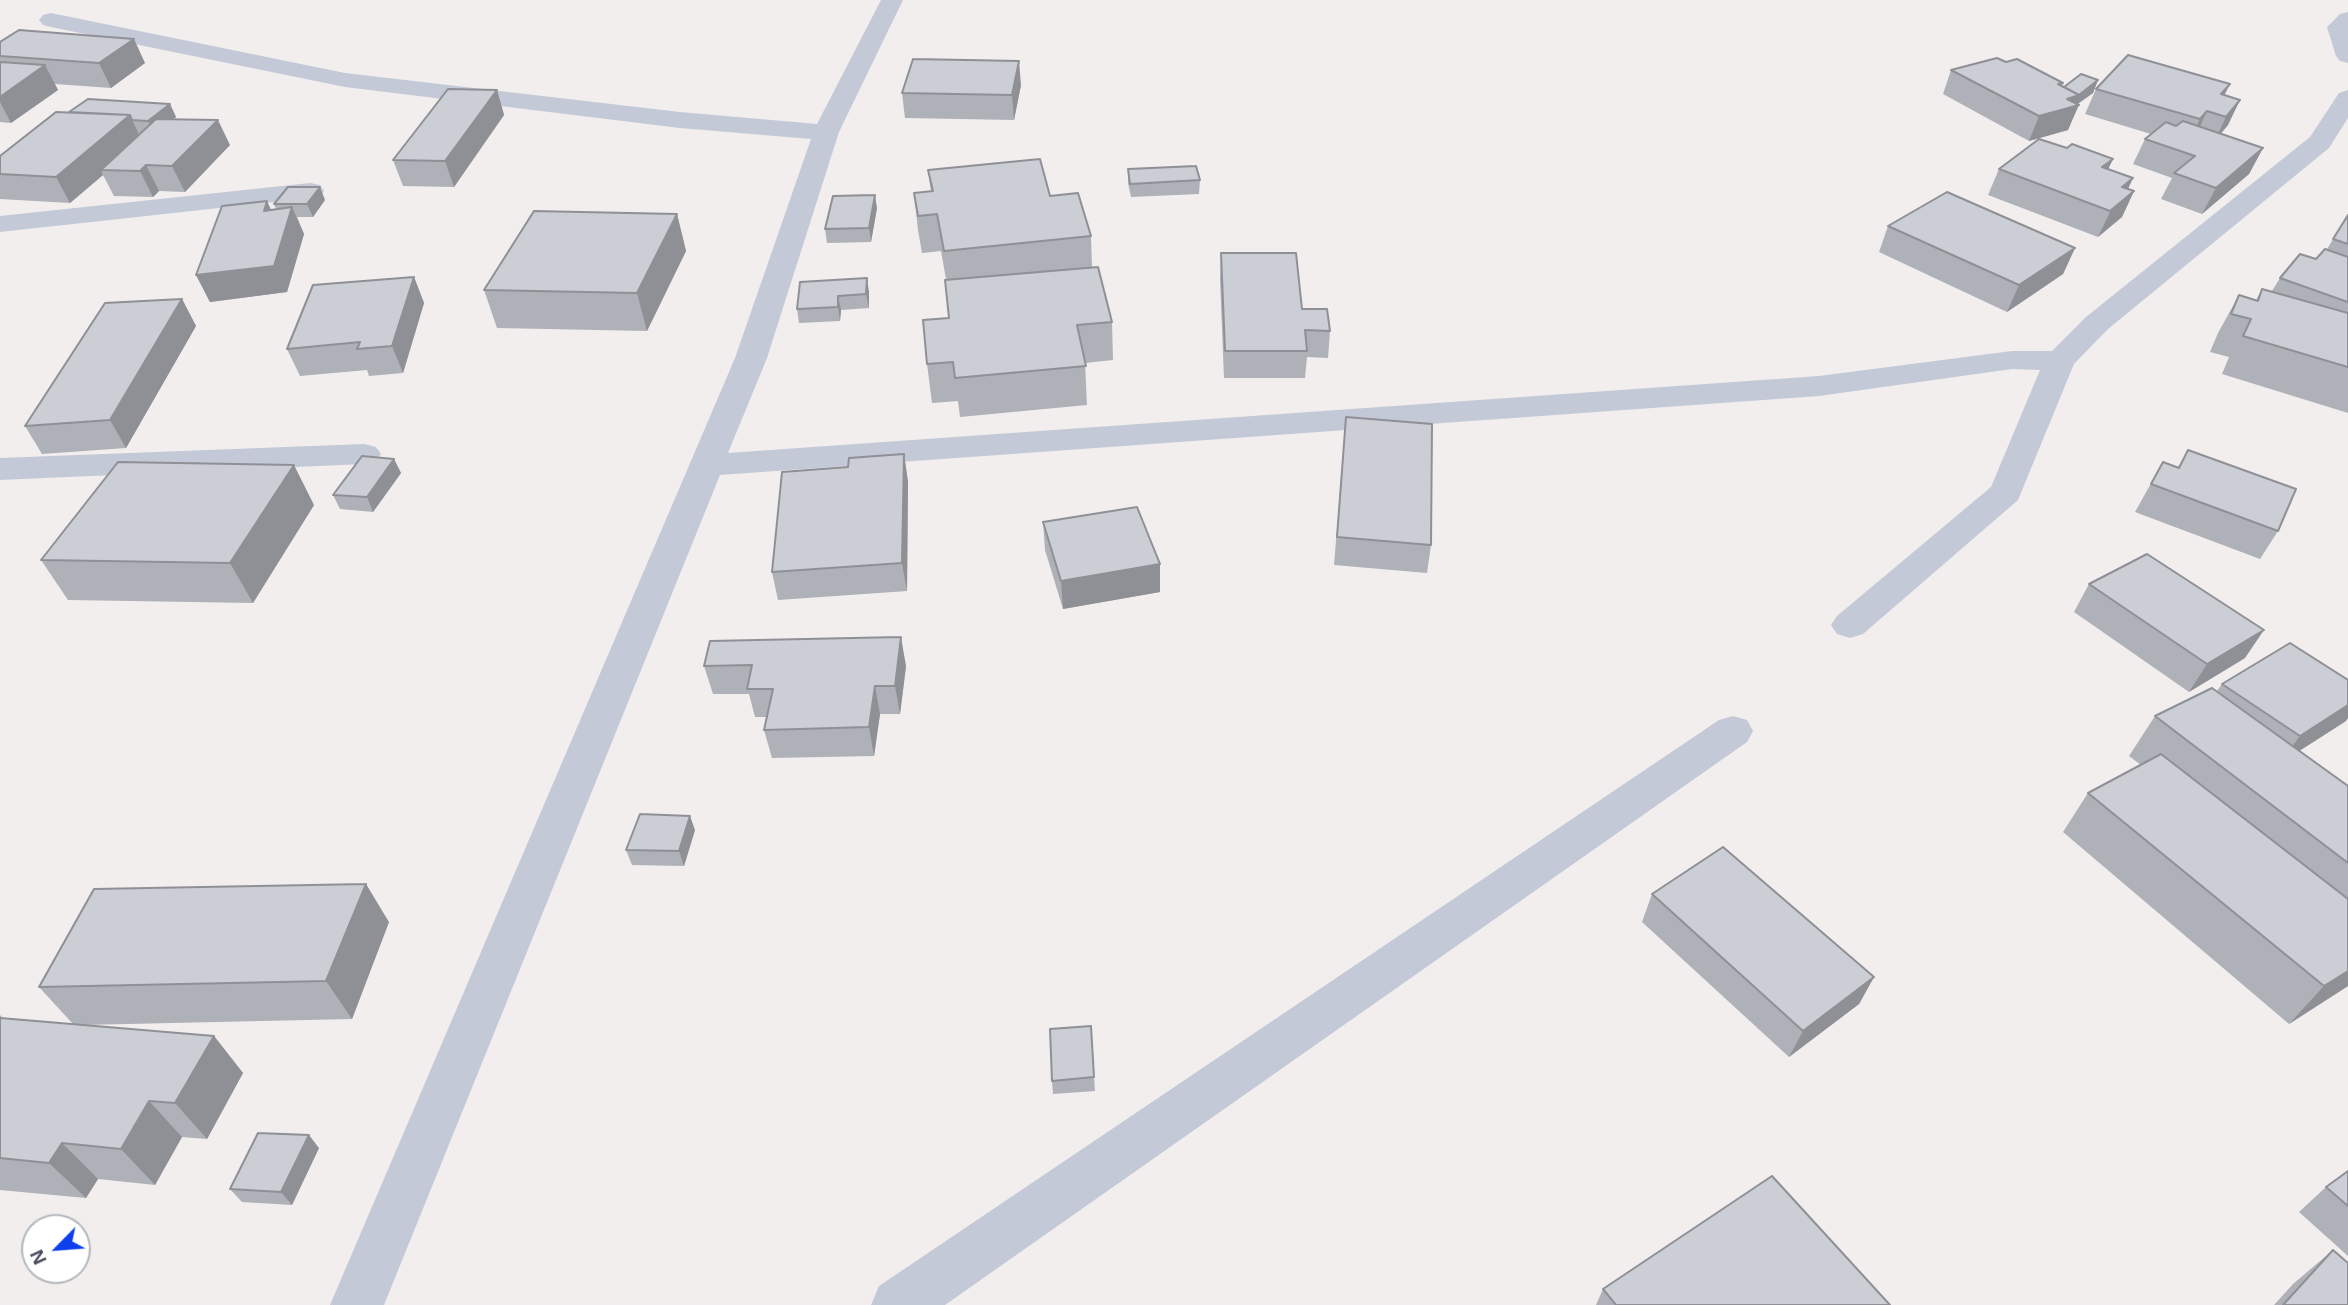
<!DOCTYPE html>
<html>
<head>
<meta charset="utf-8">
<style>
  body { margin:0 }
  #map { position:relative; width:2348px; height:1305px; overflow:hidden; background:#f1eeed; font-family:Helvetica,sans-serif }
  canvas { display:block }
  .north { position:absolute; left:21px; top:1214px; width:70px; height:70px; box-sizing:border-box; background:#fff; border:2px solid #b5b7be; border-radius:50%; rotate:245deg; font-size:19px; font-weight:700; line-height:28px; text-align:center; color:#454c5c }
  .north::after { content:''; display:block; margin:auto; width:24px; height:32px; background:#0d40ec; clip-path:polygon(50% 0,100% 100%,50% 72%,0 100%) }
</style>
</head>
<body>
<div id="map">
<canvas width="2348" height="1305"></canvas>
<div class="north">N</div>
</div>
<script>
const c = document.querySelector('canvas').getContext('2d');
c.lineJoin = 'round';
const poly = rows => new Path2D(rows.map(r => 'M' + r).join(''));
function paint(path, color) { c.fillStyle = color; c.fill(path, 'evenodd'); }
function strokePath(path, color, width, dash) { c.strokeStyle = color; c.lineWidth = width; c.lineCap = dash ? 'butt' : 'round'; c.setLineDash(dash || []); c.stroke(path); }
paint(poly([
  [881,0,903,0,839,132,767,358,728,453,1819,376,2012,351,2052,351,2086,317,2310,137,2339,93,2348,90,2348,118,2329,148,2108,329,2074,364,2018,500,1863,634,1850,638,1837,634,1831,625,1837,616,1991,487,2040,370,2012,369,1819,396,720,475,384,1305,330,1305,735,358,811,139,680,128,345,87,51,27,43,25,39,20,43,15,51,13,345,73,680,112,817,124,881,0],
  [2348,12,2348,63,2340,61,2336,56,2327,27,2340,14,2348,12],
  [310,183,320,185,324,191,320,197,0,232,0,216,310,183],
  [364,444,376,447,381,454,376,461,364,464,0,480,0,458,364,444],
  [1733,716,1747,720,1753,731,1747,742,945,1305,871,1305,879,1286,1719,720,1733,716]
]), '#c3c9d6');
paint(poly([
  [0,42,145,63,111,88,55,84,58,90,11,123,0,122],
  [2006,62,2063,83,2062,86,2064,87,2098,80,2093,93,2078,104,2068,130,2029,141,1943,94,1951,70],
  [1021,85,1014,120,905,118,902,93],
  [2096,89,2225,95,2228,125,2220,134,2263,148,2249,174,2202,214,2161,199,2172,178,2133,164,2145,139,2151,134,2085,114],
  [497,90,504,115,454,187,403,186,393,160],
  [170,104,176,117,174,119,230,145,185,192,159,191,153,197,114,196,103,175,70,203,0,199,0,156,69,112],
  [2067,148,2113,159,2108,169,2128,189,2134,191,2122,217,2098,237,1988,195,1999,169],
  [1128,169,1200,180,1199,194,1131,197,1128,183],
  [928,170,1050,196,1091,236,1092,267,1112,322,1113,360,1085,363,1087,405,960,417,958,401,932,403,927,364,949,318,946,279,941,251,922,253,918,230,914,193,931,192],
  [325,200,313,217,297,217,304,234,287,292,210,302,196,275,271,210,276,209,274,204],
  [877,208,871,242,827,243,825,229],
  [677,214,686,251,647,331,497,328,484,290],
  [2348,215,2348,413,2222,374,2229,357,2210,352,2218,333,2239,295,2256,300,2262,289,2272,291,2280,278,2316,259,2327,249],
  [1888,226,2075,248,2063,274,2007,312,1879,252],
  [1221,253,1302,309,1330,331,1328,358,1307,357,1305,378,1224,378,1220,279],
  [414,277,424,303,403,373,369,376,367,370,300,376,287,349],
  [800,282,869,292,869,308,841,310,840,321,799,323,797,309],
  [182,299,196,326,126,448,42,454,25,426],
  [1346,417,1431,545,1427,573,1334,565],
  [2188,450,2278,531,2260,559,2135,512,2163,462,2178,467],
  [904,454,908,482,907,591,778,600,772,572,848,467],
  [394,459,401,473,373,512,340,509,333,495],
  [314,505,253,603,68,600,41,560],
  [1043,522,1160,564,1160,592,1063,609,1045,550],
  [2089,584,2245,658,2189,692,2074,612],
  [704,666,906,666,900,714,880,714,874,756,772,758,764,730,767,717,755,717,749,694,713,694],
  [2222,684,2346,721,2299,751,2348,786,2348,986,2289,1024,2063,832,2088,793,2141,765,2129,756,2155,716,2217,691],
  [695,830,684,866,632,865,626,850],
  [1652,894,1874,977,1859,1004,1789,1057,1642,922],
  [389,922,352,1019,82,1025,214,1036,243,1073,207,1139,182,1137,155,1185,98,1179,86,1198,0,1190,0,1015,3,1018,73,1024,39,987],
  [1091,1026,1095,1091,1053,1094,1052,1081],
  [319,1148,292,1205,242,1202,230,1189],
  [2348,1171,2348,1256,2299,1212,2326,1187],
  [2333,1250,2348,1305,2274,1305,2293,1284],
  [1603,1289,1890,1305,1596,1305]
]), '#afb1b8');
paint(poly([
  [134,39,145,63,111,88,99,63],
  [1019,61,1021,85,1014,120,1012,95],
  [45,65,58,90,11,123,0,102,0,97],
  [2098,80,2093,93,2076,105,2079,105,2068,130,2029,141,2039,116],
  [2230,84,2218,108,2221,94],
  [497,90,504,115,454,187,445,161],
  [2240,100,2228,125,2214,142,2226,117],
  [170,104,176,117,155,134,148,121],
  [2207,111,2195,137,2188,144,2200,119],
  [130,115,142,141,101,170,103,175,70,203,56,177],
  [218,120,230,145,185,192,172,166],
  [2263,148,2249,174,2202,214,2216,188],
  [2113,159,2101,184,2102,167],
  [146,165,159,191,153,197,140,171],
  [2133,178,2123,200,2134,191,2122,217,2098,237,2122,187],
  [320,187,325,200,313,217,307,204],
  [875,195,877,208,871,242,869,228],
  [267,201,279,227,264,211],
  [292,207,304,234,287,292,210,302,196,275],
  [677,214,686,251,647,331,637,293],
  [2075,248,2063,274,2007,312,2019,285],
  [414,277,424,303,403,373,392,346],
  [867,278,869,292,869,308,866,294],
  [838,296,841,310,840,321,838,307],
  [182,299,196,326,126,448,110,420],
  [904,454,908,482,907,591,902,563],
  [394,459,401,473,373,512,367,497],
  [294,465,314,505,253,603,230,563],
  [1160,564,1160,592,1063,609,1061,581],
  [2264,630,2245,658,2189,692,2207,664],
  [901,637,906,666,900,714,895,686],
  [875,686,880,714,874,756,869,727],
  [2348,705,2348,718,2346,721,2279,764,2300,736],
  [690,816,695,830,684,866,679,851],
  [366,884,389,922,352,1019,326,981],
  [2348,971,2348,986,2289,1024,2324,986],
  [1874,977,1859,1004,1789,1057,1803,1031],
  [214,1036,243,1073,207,1139,175,1103],
  [149,1101,182,1137,155,1185,121,1149],
  [309,1135,319,1148,292,1205,281,1192],
  [62,1143,98,1179,86,1198,49,1163]
]), '#8f9096');
const building = poly([
  [19,30,134,39,99,63,0,56,0,42,19,30],
  [2128,55,2230,84,2221,94,2240,100,2226,117,2207,111,2200,119,2096,89,2128,55],
  [1997,58,2006,62,2017,59,2063,83,2058,84,2079,95,2067,99,2079,105,2039,116,1951,70,1997,58],
  [913,59,1019,61,1012,95,902,93,913,59],
  [0,62,45,65,0,97,0,62],
  [2081,74,2098,80,2079,95,2064,87,2081,74],
  [448,89,497,90,445,161,393,160,448,89],
  [88,99,170,104,148,121,132,120,130,115,69,112,88,99],
  [56,112,130,115,56,177,0,174,0,156,56,112],
  [156,119,218,120,172,166,146,165,140,171,101,170,156,119],
  [2183,121,2263,148,2216,188,2174,173,2195,156,2145,139,2166,122,2176,126,2183,121],
  [2039,139,2067,148,2072,144,2113,159,2102,167,2133,178,2122,187,2134,191,2110,211,1999,169,2039,139],
  [1040,159,1050,196,1078,193,1091,236,944,251,937,214,918,216,914,193,933,191,928,170,1040,159],
  [1196,166,1200,180,1130,184,1128,169,1196,166],
  [288,187,320,187,307,204,274,204,288,187],
  [1947,192,2075,248,2019,285,1888,226,1947,192],
  [875,195,869,228,825,229,833,196,875,195],
  [267,201,264,211,292,207,274,266,196,275,222,206,267,201],
  [534,211,677,214,637,293,484,290,534,211],
  [2348,215,2348,244,2333,239,2348,215],
  [2325,249,2348,257,2348,302,2280,278,2300,254,2316,259,2325,249],
  [1221,253,1296,253,1302,309,1327,309,1330,331,1305,330,1307,351,1225,351,1221,253],
  [1098,267,1112,322,1077,325,1086,366,955,378,953,362,927,364,923,320,949,318,945,280,1098,267],
  [414,277,392,346,357,349,360,342,287,349,313,285,414,277],
  [867,278,866,294,838,296,838,307,797,309,800,282,867,278],
  [2262,289,2348,313,2348,367,2243,336,2251,319,2231,314,2239,295,2258,301,2262,289],
  [182,299,110,420,25,426,105,303,182,299],
  [1346,417,1432,424,1431,545,1337,537,1346,417],
  [2188,450,2296,489,2278,531,2151,484,2163,462,2179,468,2188,450],
  [904,454,902,563,772,572,782,472,848,467,849,458,904,454],
  [362,456,394,459,367,497,333,495,362,456],
  [118,462,294,465,230,563,41,560,118,462],
  [1137,507,1160,564,1061,581,1043,522,1137,507],
  [2147,554,2264,630,2207,664,2089,584,2147,554],
  [901,637,895,686,875,686,869,727,764,730,773,689,747,689,752,665,704,666,710,641,901,637],
  [2290,643,2348,680,2348,705,2300,736,2222,684,2290,643],
  [2212,688,2348,786,2348,863,2155,716,2212,688],
  [2161,754,2348,899,2348,971,2324,986,2088,793,2161,754],
  [640,814,690,816,679,851,626,850,640,814],
  [1723,847,1874,977,1803,1031,1652,894,1723,847],
  [366,884,326,981,39,987,94,889,366,884],
  [0,1018,214,1036,175,1103,149,1101,121,1149,62,1143,49,1163,0,1158,0,1018],
  [1091,1026,1094,1077,1052,1081,1050,1029,1091,1026],
  [258,1133,309,1135,281,1192,230,1189,258,1133],
  [2348,1171,2348,1206,2326,1187,2348,1171],
  [1772,1176,1890,1305,1616,1305,1603,1289,1772,1176],
  [2333,1250,2348,1263,2348,1305,2283,1305,2333,1250]
]);
paint(building, '#ccced6');
strokePath(building, '#8f9096', 2);
</script>
</body>
</html>
